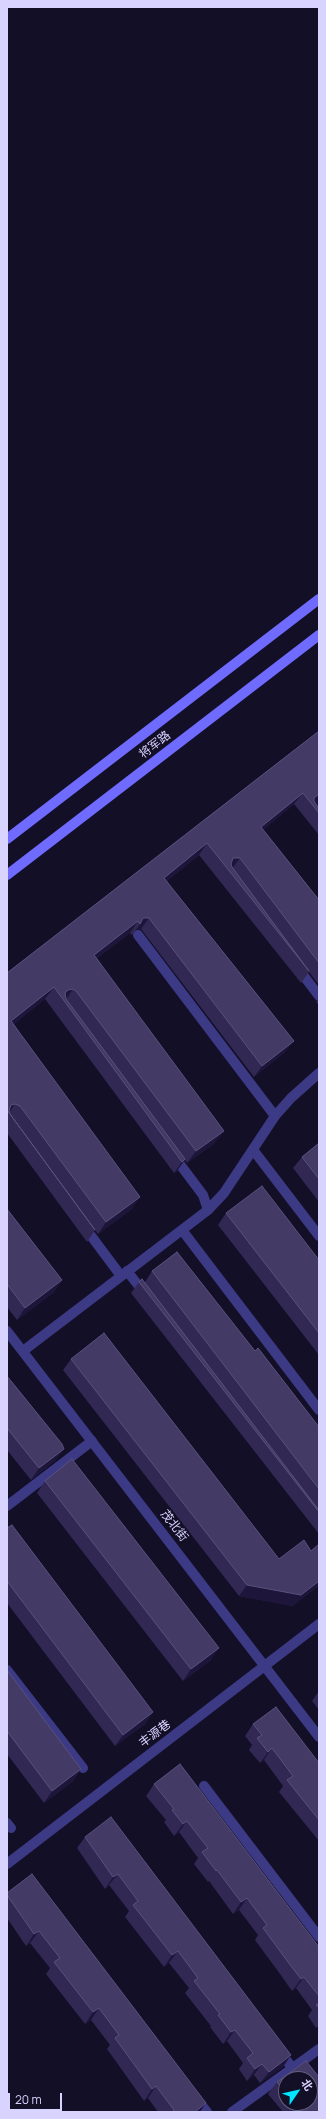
<!DOCTYPE html>
<html>
<head>
<meta charset="utf-8">
<style>
  body { margin:0 }
  #map { position:relative; width:326px; height:2119px; overflow:hidden; background:#130f26; font-family:Manrope,"Noto Sans SC",sans-serif }
  canvas { display:block }
  .frame { position:absolute; inset:0; border:8px solid #d9d4ff; pointer-events:none }
  .north { position:absolute; left:278px; top:2071px; width:40px; height:40px; box-sizing:border-box; background:#130f26; border:1px solid #625e7d; border-radius:50%; rotate:56deg; font-size:11px; font-weight:700; line-height:16px; text-align:center; color:#d9d4ff }
  .north::after { content:''; display:block; margin:auto; width:14px; height:18px; background:#00e5ff; clip-path:polygon(50% 0,100% 100%,50% 72%,0 100%) }
  .scale { position:absolute; left:8px; top:2093px; width:54px; height:18px; box-sizing:border-box; border:2px solid #d9d4ff; border-top:0; padding-left:5px; font-size:12px; line-height:14px; white-space:nowrap; color:#d9d4ff; -webkit-text-stroke:3px #130f26; paint-order:stroke }
</style>
</head>
<body>
<div id="map">
<canvas width="326" height="2119"></canvas>
<div class="frame"></div>
<div class="north">北</div>
<div class="scale">20 m</div>
</div>
<script>
const c = document.querySelector('canvas').getContext('2d');
c.lineJoin = 'round';
const poly = rows => new Path2D(rows.map(r => 'M' + r).join(''));
function strokePath(path, color, width, dash) { c.strokeStyle = color; c.lineWidth = width; c.lineCap = dash ? 'butt' : 'round'; c.setLineDash(dash || []); c.stroke(path); }
function paint(path, color) { c.fillStyle = color; c.fill(path, 'evenodd'); }
function drawText(font, color, halo, rows, align = 'center') {
  c.font = font + ' Manrope,"Noto Sans SC",sans-serif'; c.lineWidth = 3.5; c.setLineDash([]); c.textBaseline = 'middle'; c.strokeStyle = halo; c.fillStyle = color; for (const [text, x, y, turn = 0] of rows) {
    c.save(); c.translate(x, y); c.rotate((+turn || 0) * Math.PI / 180); c.textAlign = isNaN(turn) ? turn : align; if (halo) c.strokeText(text, 0, 0); c.fillText(text, 0, 0); c.restore();
  }
}
strokePath(poly([
  [138,935,275,1116],
  [297,967,319,996],
  [254,1151,319,1236],
  [173,1155,203,1195,208,1210],
  [83,1225,121,1276],
  [182,1230,319,1410],
  [127,1271,146,1295],
  [23,1351,208,1210,224,1193,275,1116,291,1098,319,1073],
  [7,1506,92,1441],
  [7,1670,83,1768],
  [204,1786,319,1937],
  [7,1823,11,1828],
  [279,2050,293,2069],
  [196,2098,207,2112],
  [232,2112,319,2049]
]), '#3d3a85', 10);
strokePath(poly([
  [7,1331,319,1737],
  [7,1864,319,1624]
]), '#3d3a85', 10);
strokePath(poly([
  [7,839,319,599],
  [7,875,319,635]
]), '#6f6bff', 10);
paint(poly([
  [319,731,319,835,294,804,263,830,319,900,319,985,309,972,301,983,199,855,167,881,285,1052,254,1077,141,929,136,930,132,935,130,933,97,958,215,1143,187,1163,185,1160,177,1171,174,1173,45,999,14,1024,132,1209,98,1234,82,1213,95,1230,87,1242,7,1133,7,973],
  [319,998,319,1005,316,1002],
  [319,1143,319,1202,293,1168,302,1157],
  [7,1209,62,1280,54,1292,17,1320,7,1307],
  [226,1213,319,1260,319,1355,218,1225],
  [152,1271,255,1351,319,1427,319,1534,131,1293,139,1282,145,1282],
  [71,1359,279,1559,311,1551,293,1606,239,1596,63,1370],
  [7,1376,56,1460,31,1480,7,1450],
  [45,1481,211,1660,183,1681,37,1493],
  [7,1528,153,1712,145,1724,115,1746,7,1603],
  [7,1670,81,1769,73,1781,44,1803,7,1754],
  [319,1691,319,1710,312,1701],
  [253,1724,319,1763,319,1841,279,1792,283,1786,264,1760,260,1763,249,1750,252,1745,245,1736],
  [154,1784,319,1947,319,2026,316,2028,308,2016,312,2010,296,1988,292,1991,280,1974,255,1940,258,1935,239,1910,233,1914,209,1881,208,1882,194,1864,198,1858,179,1832,174,1836,164,1822,166,1820,146,1796],
  [85,1837,291,2055,283,2067,260,2083,254,2075,247,2081,239,2069,243,2063,227,2041,223,2044,210,2027,211,2026,185,1993,189,1988,169,1963,164,1967,125,1917,129,1911,109,1885,105,1889,77,1848],
  [7,1893,200,2112,158,2112,148,2098,144,2101,107,2049,110,2045,91,2020,85,2024,46,1974,50,1968,30,1943,26,1946,7,1918],
  [306,2061,319,2077,319,2112,283,2112,268,2094,277,2082],
  [286,2079,310,2079,310,2103,286,2103]
]), '#312854');
paint(poly([
  [303,793,294,804,253,839,261,827],
  [319,794,319,805,317,808,311,803,314,798],
  [207,843,199,855,156,890,164,878],
  [233,858,240,858,232,869,228,870],
  [143,918,149,918,141,929,136,930,140,924],
  [138,921,130,933,86,966,94,955],
  [54,987,45,999,7,1030,11,1021],
  [73,989,65,1001,62,998,68,990],
  [294,1041,285,1052,254,1077,262,1066],
  [15,1104,9,1113,7,1111,11,1105],
  [224,1131,215,1143,187,1163,196,1151],
  [185,1159,177,1171,174,1173,182,1162],
  [140,1197,132,1209,98,1234,106,1222],
  [62,1280,54,1292,17,1320,25,1308],
  [64,1449,56,1460,31,1480,39,1468],
  [319,1581,319,1586,293,1606,239,1596,247,1585],
  [219,1648,211,1660,183,1681,191,1669],
  [153,1712,145,1724,115,1746,123,1735],
  [272,1748,264,1760,260,1763,268,1752],
  [81,1769,73,1781,44,1803,52,1791],
  [187,1821,179,1832,174,1836,183,1824],
  [118,1874,109,1885,105,1889,113,1877],
  [247,1898,239,1910,233,1914,241,1902],
  [39,1931,30,1943,26,1946,34,1934],
  [178,1951,169,1963,164,1967,172,1955],
  [304,1977,296,1988,292,1991,301,1979],
  [99,2008,91,2020,85,2024,93,2012],
  [235,2030,227,2041,223,2044,231,2032],
  [291,2055,283,2067,260,2083,269,2072],
  [262,2064,254,2075,247,2081,255,2069],
  [156,2086,148,2098,144,2101,152,2089],
  [206,2103,200,2112,195,2112]
]), '#1d163a');
const building = poly([
  [319,731,319,794,314,798,314,801,319,809,319,813,303,793,261,827,319,900,319,963,240,858,233,858,231,864,232,867,309,971,207,843,164,878,294,1041,262,1066,149,918,143,918,140,924,138,921,94,955,224,1131,196,1151,76,991,73,989,68,990,65,993,66,999,185,1159,182,1162,54,987,11,1021,140,1197,106,1222,20,1106,15,1104,11,1105,9,1111,10,1114,95,1230,7,1110,7,973,319,731],
  [319,1143,319,1179,302,1157,319,1143],
  [262,1186,319,1260,319,1333,226,1213,262,1186],
  [7,1209,62,1280,25,1308,7,1284,7,1209],
  [177,1252,255,1351,258,1348,319,1427,319,1489,152,1271,177,1252],
  [142,1279,318,1509,319,1510,319,1512,139,1282,142,1279],
  [104,1333,279,1559,304,1540,311,1551,319,1544,319,1581,301,1595,247,1585,71,1359,104,1333],
  [7,1376,62,1444,64,1449,39,1468,7,1428,7,1376],
  [72,1459,219,1648,191,1669,45,1481,72,1459],
  [12,1525,153,1712,123,1735,7,1581,7,1528,12,1525],
  [7,1670,81,1769,52,1791,7,1731,7,1670],
  [276,1707,319,1763,319,1820,287,1780,293,1776,272,1748,268,1752,257,1738,262,1735,253,1724,276,1707],
  [180,1764,319,1947,319,1996,304,1977,301,1979,288,1962,263,1928,267,1925,247,1898,241,1902,217,1870,216,1871,202,1852,208,1848,187,1821,183,1824,172,1810,174,1809,154,1784,180,1764],
  [111,1817,291,2055,269,2072,262,2064,255,2069,247,2058,253,2053,235,2030,231,2032,218,2015,220,2014,194,1981,198,1978,178,1951,172,1955,133,1905,138,1901,118,1874,113,1877,85,1837,111,1817],
  [32,1874,206,2103,195,2112,172,2112,174,2110,156,2086,152,2089,115,2038,119,2035,99,2008,93,2012,54,1962,60,1958,39,1931,34,1934,7,1895,7,1893,32,1874],
  [319,2003,319,2008,316,2005,319,2003],
  [306,2061,319,2077,319,2112,300,2112,293,2103,310,2103,310,2079,286,2079,286,2094,277,2082,306,2061]
]);
paint(building, '#433a66');
strokePath(building, '#5a527e', 1);
drawText('12px', '#d9d4ff', '#130f26', [
  ["将军路",155,745,-38],
  ["茂北街",174,1526,52],
  ["丰源巷",155,1734,-37]
]);
</script>
</body>
</html>
